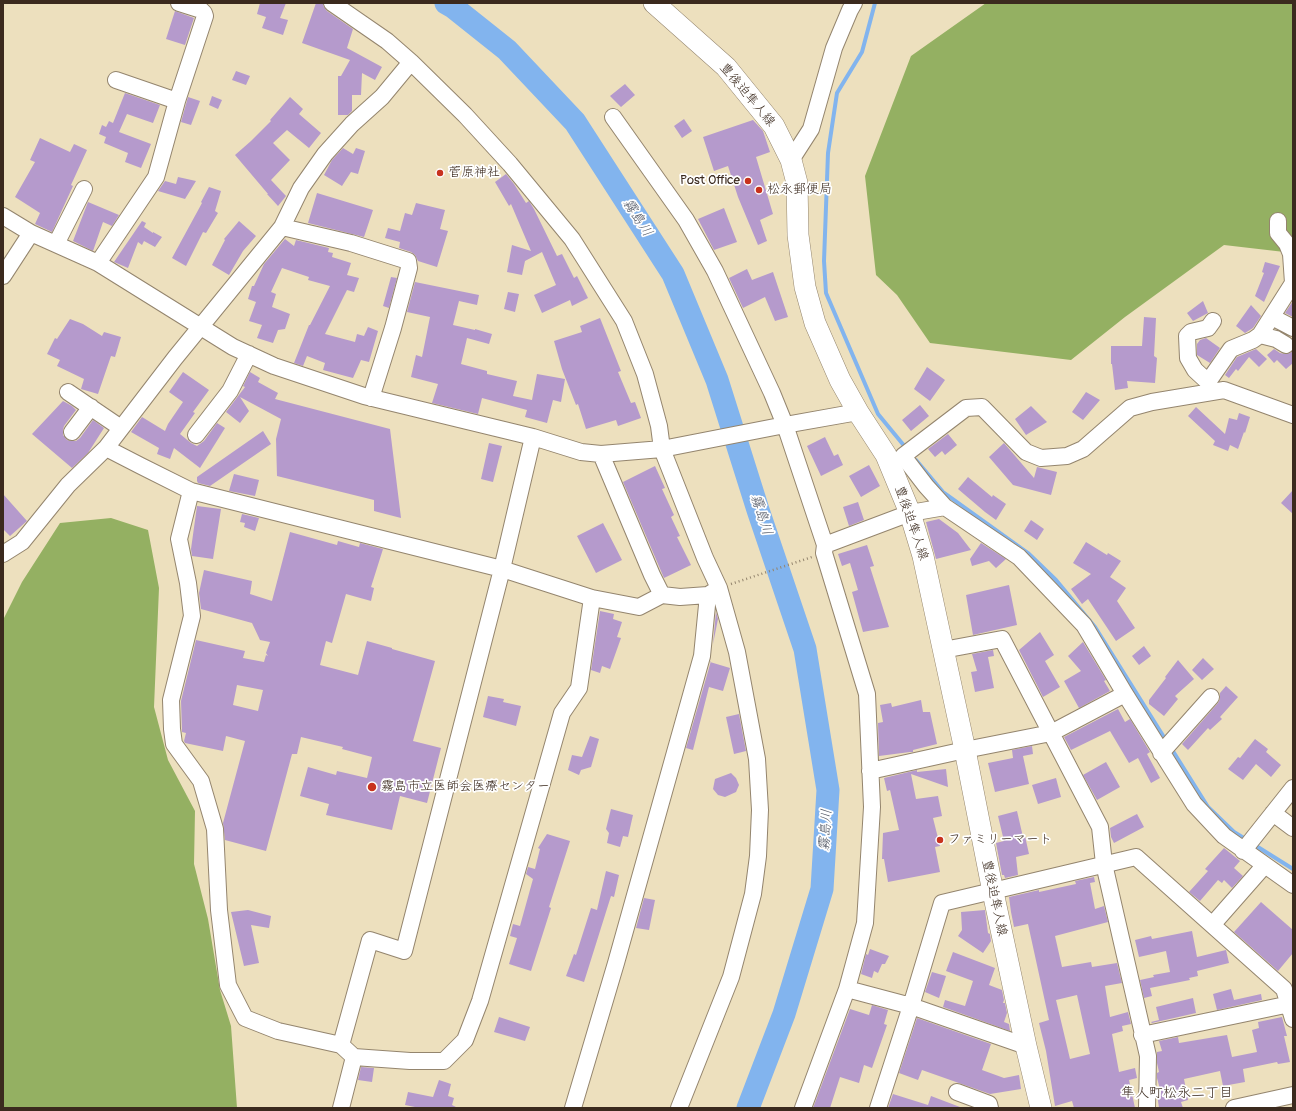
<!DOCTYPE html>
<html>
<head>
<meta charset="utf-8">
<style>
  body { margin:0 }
  #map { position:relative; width:1296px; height:1111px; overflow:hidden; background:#ede0be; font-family:Pangolin,sans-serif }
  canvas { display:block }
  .frame { position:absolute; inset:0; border:4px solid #3b2a1e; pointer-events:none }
</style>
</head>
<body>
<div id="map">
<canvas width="1296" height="1111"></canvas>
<div class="frame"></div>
</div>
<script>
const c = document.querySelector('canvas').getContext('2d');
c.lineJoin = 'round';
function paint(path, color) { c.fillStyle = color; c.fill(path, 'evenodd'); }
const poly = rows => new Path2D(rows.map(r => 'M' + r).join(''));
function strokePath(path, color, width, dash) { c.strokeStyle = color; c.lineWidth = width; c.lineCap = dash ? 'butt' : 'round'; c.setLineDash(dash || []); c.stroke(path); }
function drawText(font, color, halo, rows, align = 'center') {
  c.font = font + ' Pangolin,"Klee One",sans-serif'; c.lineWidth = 3.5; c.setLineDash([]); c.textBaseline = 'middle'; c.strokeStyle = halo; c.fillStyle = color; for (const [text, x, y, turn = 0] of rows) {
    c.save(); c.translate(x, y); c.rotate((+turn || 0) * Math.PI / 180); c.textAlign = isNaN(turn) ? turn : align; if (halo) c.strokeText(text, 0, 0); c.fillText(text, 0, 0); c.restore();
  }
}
paint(poly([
  [986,3,1293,3,1293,253,1224,245,1125,317,1071,360,930,343,897,295,876,275,865,176,911,56],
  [111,518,148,530,159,588,154,707,168,760,195,811,194,864,208,919,220,990,231,1026,237,1108,3,1108,3,620,22,582,60,523]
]), '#94b062');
strokePath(poly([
  [875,3,862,52,837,93,828,153,824,261,826,293,878,414,906,448],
  [916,460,943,492,1028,553,1056,580,1095,627,1167,742],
  [1171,748,1208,807,1234,832,1247,840],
  [1253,844,1293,869]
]), '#82b4ee', 4);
strokePath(poly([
  [446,3,453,7,507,50,575,122,673,274,717,380,758,510,805,649,828,790,822,889,784,1014,748,1108]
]), '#82b4ee', 23);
paint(poly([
  [260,3,286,3,280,18,288,20,283,35,262,28,266,17,257,14],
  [316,3,323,3,324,7,327,11,353,29,347,48,382,67,375,80,362,73,361,95,352,95,352,111,348,115,338,115,338,76,341,76,350,60,302,43],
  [175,11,194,18,185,45,166,39],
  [236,71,250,76,246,85,232,80],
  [625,84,635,95,621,107,610,96],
  [125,93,160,105,153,123,127,114,119,132,151,144,141,168,125,162,128,153,104,143,106,137,99,134,102,125,106,127,109,121,113,123],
  [212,96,222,100,218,109,209,105],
  [188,97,200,101,191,125,181,122],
  [290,97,303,109,299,114,321,133,309,148,287,130,273,143,290,160,271,180,286,196,278,206,267,194,268,194,235,155,251,141,271,121,270,120],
  [684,119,692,131,682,138,674,126],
  [753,120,763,131,770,152,756,157,773,214,760,220,767,241,758,245,738,197,728,166,714,171,703,137],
  [40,138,70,152,74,144,87,150,71,185,73,186,52,232,35,224,40,213,15,197,35,162,30,160],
  [343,148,353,154,356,148,365,151,358,174,351,172,342,186,324,175,332,160],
  [506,174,514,184,526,203,529,201,534,209,557,256,562,254,574,278,577,276,588,298,572,306,570,300,542,313,534,295,556,285,542,252,525,261,522,275,507,272,512,245,531,251,511,204,509,206,495,182],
  [178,177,196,181,185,199,158,191,165,181,176,184],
  [209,187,221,191,215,211,218,213,206,233,203,232,186,266,172,258,202,203,201,202],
  [317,193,373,210,364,237,308,223],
  [88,202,119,215,112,226,103,222,93,251,73,241],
  [416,203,445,210,440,229,448,231,437,267,418,261,415,255,411,252,399,248,400,242,385,238,388,228,400,231,405,213,412,215],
  [724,208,737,242,714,250,698,219],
  [142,221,146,223,144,227,153,233,153,232,162,237,155,247,144,241,142,245,138,242,128,268,114,262],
  [239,221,256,236,243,251,229,275,212,265,225,240,224,239],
  [285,239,294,246,296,240,329,248,328,252,333,253,332,257,351,263,347,275,359,278,354,292,347,290,325,334,355,342,357,334,364,336,368,327,378,331,369,362,361,360,353,378,323,370,325,363,307,356,303,366,294,363,309,325,310,325,330,286,308,280,309,277,282,268,271,292,276,294,272,307,290,314,285,329,278,330,273,343,257,338,262,325,249,321,256,302,248,299,252,286,254,286,264,264],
  [1265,262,1280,266,1264,302,1255,296,1264,273,1262,272],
  [747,269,752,280,773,272,788,317,775,321,765,297,743,308,729,278],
  [391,277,397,278,389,308,383,306],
  [415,282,479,295,477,305,459,301,453,325,475,330,475,329,492,334,489,344,467,338,461,364,487,371,487,374,517,381,513,396,532,400,537,374,565,379,561,402,553,400,547,423,525,417,527,410,482,398,478,414,432,403,438,384,411,377,416,355,422,357,430,317,407,312],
  [508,292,519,294,515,312,504,309],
  [1203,301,1208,313,1193,321,1187,313],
  [1293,301,1293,317,1285,313],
  [1251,305,1261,316,1253,328,1245,333,1236,326],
  [1144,317,1156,318,1154,356,1157,358,1155,383,1127,381,1128,388,1115,390,1112,364,1111,364,1111,346,1142,346],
  [600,318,621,371,618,372,631,403,635,402,641,418,618,426,616,420,586,429,578,404,576,405,562,369,554,341,582,332,580,326],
  [70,319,83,324,102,336,104,332,121,337,115,357,111,356,98,394,81,389,84,379,57,366,60,360,47,354,55,338,57,339],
  [1206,338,1220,348,1210,363,1197,355,1197,344,1200,340],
  [1256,349,1267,359,1259,367,1249,357,1238,371,1236,369,1229,378,1225,375,1237,357],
  [1274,349,1280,353,1285,354,1290,353,1293,351,1293,363,1286,369,1277,360,1274,363,1267,355],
  [927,367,945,380,930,401,914,389],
  [183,372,209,390,193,412,195,413,180,434,191,443,197,446,204,441,217,423,225,428,200,468,174,448,170,459,157,454,159,448,131,432,142,417,165,431,168,424,183,402,169,392],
  [250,372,260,378,258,382,278,393,275,399,390,429,401,518,374,511,374,500,277,476,276,439,281,419,240,397,249,411,240,423,226,412,245,387,243,386],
  [1086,392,1100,400,1083,420,1072,412],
  [63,401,72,406,76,410,64,426,63,430,63,435,67,440,71,441,76,441,80,438,93,420,104,428,88,453,72,468,32,434],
  [920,405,929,416,911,431,902,420],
  [1031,406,1047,422,1026,435,1015,419],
  [1196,407,1225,434,1229,418,1237,420,1239,413,1250,417,1245,433,1244,432,1238,449,1230,445,1228,451,1213,445,1215,441,1188,416],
  [263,431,271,444,210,486,198,483,197,481,197,477],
  [948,434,957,445,945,455,942,451,935,457,928,449],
  [825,437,834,456,838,454,843,465,821,476,807,446],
  [489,443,502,446,493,482,481,479],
  [1004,443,1034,478,1037,467,1057,472,1051,495,1013,485,989,457],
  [869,465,880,486,861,497,849,476],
  [655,466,665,488,662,489,674,515,671,517,680,536,677,537,691,565,664,578,623,482],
  [234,474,259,480,255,496,229,491],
  [968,477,992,497,993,495,1006,504,996,520,985,512,958,489],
  [1293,490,1293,514,1281,503],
  [3,494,27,521,10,536,3,529],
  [858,502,864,520,849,526,843,507],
  [197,506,221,509,213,559,192,556,191,549],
  [242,514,259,518,255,531,244,527,245,523,240,522],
  [939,519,958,533,971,550,936,559,926,522],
  [1031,520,1044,529,1037,540,1024,531],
  [603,523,622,560,596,573,577,536],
  [290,532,337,545,338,541,359,547,360,543,383,549,371,587,374,588,371,601,346,594,332,643,326,641,320,665,358,675,367,641,392,648,392,649,435,661,413,741,441,748,427,803,400,796,392,830,326,815,329,804,300,796,308,767,336,775,337,771,367,778,372,757,342,749,343,747,301,737,297,754,292,754,266,851,225,840,223,823,245,741,226,736,223,751,185,743,184,741,186,733,182,732,181,701,196,640,245,651,243,658,264,662,266,655,268,656,266,653,270,642,260,640,252,623,201,609,199,593,204,570,252,581,250,594,272,601],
  [237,685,263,690,258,711,233,705],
  [1086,542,1107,555,1108,553,1121,561,1110,577,1126,588,1117,601,1135,628,1116,641,1088,599,1082,604,1071,589,1091,574,1073,563],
  [981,543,1006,559,996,568,989,561,972,566,970,559],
  [867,545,874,566,870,567,889,627,863,632,852,592,858,590,850,563,842,566,838,554],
  [1009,585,1017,625,973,635,966,595],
  [600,611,614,614,613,619,622,622,617,637,621,638,610,669,602,666,600,673,591,670],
  [716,612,718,619,713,644],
  [1040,632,1054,655,1045,661,1060,687,1043,697,1019,650],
  [1083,642,1106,680,1104,681,1110,691,1079,708,1064,681,1081,671,1068,656],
  [1144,646,1151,656,1139,665,1132,656],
  [993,650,994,656,988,657,994,688,975,692,971,672,977,671,972,654],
  [1203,658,1214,669,1202,680,1192,670],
  [1178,660,1194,679,1175,696,1178,699,1164,716,1149,704,1149,700,1166,678,1165,677],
  [711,661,710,662,730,668,723,691,709,687,693,750,686,748],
  [1226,686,1238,697,1220,717,1222,719,1210,730,1208,728,1188,750,1182,744,1218,703,1220,699,1220,693],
  [488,696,504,699,503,702,521,706,516,726,483,717],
  [921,700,923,712,930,712,937,744,913,750,913,752,910,752,879,756,878,723,883,722,880,705,891,703,892,707],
  [1118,709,1125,722,1130,719,1150,752,1147,754,1160,778,1151,783,1138,758,1129,763,1110,731,1071,750,1064,737],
  [739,714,746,751,734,754,726,717],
  [590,736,599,739,591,767,581,770,579,775,568,770,572,755,582,757],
  [1255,739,1268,749,1266,752,1281,765,1271,777,1256,764,1243,780,1228,769,1238,757,1240,758],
  [1032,746,1033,754,1023,756,1029,784,995,792,988,763,1013,758,1012,750],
  [1106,762,1120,787,1097,800,1083,775],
  [946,769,948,787,911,774,916,799,938,796,942,816,933,818,940,846,935,847,940,872,888,882,884,859,882,859,883,833,899,830,890,790,887,791,884,778,917,770,917,772],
  [731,773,736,778,739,785,736,792,725,797,718,795,713,789,715,779],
  [1056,778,1061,797,1038,804,1032,785],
  [611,809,633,815,628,837,623,836,620,847,607,843,609,833,606,829],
  [1017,811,1023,837,1025,836,1029,854,1016,857,1018,875,1005,878,1004,875,1002,875,996,843,1004,841,998,816],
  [1137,814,1144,827,1114,843,1111,837,1110,828],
  [547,834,570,841,549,907,551,908,531,971,509,964,517,938,510,936,513,924,520,926,533,879,526,874,528,867,535,869,540,849,538,848],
  [1224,848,1240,861,1234,868,1243,876,1232,888,1224,880,1222,883,1218,880,1200,901,1189,892,1208,871,1205,869],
  [606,871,619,875,614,897,611,896,584,982,566,976,574,954,576,955,591,908,597,910],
  [1094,877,1095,882,1090,883,1095,909,1104,906,1108,922,1055,936,1062,967,1091,962,1092,967,1117,963,1122,983,1105,986,1110,1017,1128,1012,1131,1024,1122,1026,1123,1031,1112,1034,1119,1072,1135,1068,1137,1078,1129,1080,1135,1108,1074,1108,1072,1101,1055,1106,1046,1051,1039,1023,1049,1020,1028,924,1014,927,1011,912,1009,897,1039,890,1039,892,1076,884,1075,881],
  [1077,995,1090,1054,1070,1059,1056,1000],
  [644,898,655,900,649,930,636,928],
  [1261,902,1293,930,1293,953,1278,971,1234,932],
  [248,910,271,916,269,928,251,925,259,963,244,966,231,912],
  [985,910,988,933,990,934,991,941,983,953,958,936,962,930,961,912],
  [1192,931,1197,957,1226,950,1229,963,1197,971,1198,976,1189,978,1190,980,1150,988,1152,996,1144,998,1140,980,1154,977,1153,975,1170,972,1166,951,1139,957,1135,940,1151,936,1152,939],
  [870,949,889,956,885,964,882,964,878,973,874,971,872,978,861,974,866,954,868,955],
  [953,952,995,968,989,985,1002,990,1004,1000,1003,1003,1005,1003,1007,1013,1004,1022,1009,1024,1010,1031,943,1007,945,1000,965,1006,973,981,946,971],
  [932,972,946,976,939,998,925,992],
  [1231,989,1234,1000,1261,994,1262,1000,1217,1010,1213,994],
  [1193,998,1196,1013,1152,1023,1151,1022,1159,1020,1156,1007],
  [872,1005,888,1010,884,1024,887,1025,872,1068,864,1065,859,1083,840,1077,830,1108,813,1108,850,1009,869,1015],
  [499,1017,530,1027,525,1041,494,1032],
  [1282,1017,1287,1036,1284,1036,1290,1062,1278,1064,1277,1062,1243,1069,1245,1082,1223,1086,1220,1071,1184,1079,1188,1100,1181,1102,1183,1108,1159,1108,1157,1094,1161,1093,1157,1078,1157,1073,1159,1072,1157,1063,1157,1052,1162,1051,1159,1041,1178,1037,1179,1043,1227,1035,1232,1057,1257,1052,1252,1030,1259,1028,1258,1022],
  [917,1018,991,1044,982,1070,1004,1078,1019,1075,1021,1089,990,1094,922,1070,918,1080,899,1073],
  [361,1067,374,1068,372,1082,358,1080],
  [439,1080,451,1084,448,1096,454,1098,452,1105,458,1108,420,1108,405,1105,408,1092,433,1097],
  [893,1094,928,1105,931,1096,960,1107,960,1108,888,1108]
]), '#b59acc');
const minor = poly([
  [332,3,387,41,411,62,465,115,510,164,572,239,624,321,645,374,659,426,662,449,705,558,719,588,737,652,757,759,760,810,758,856,753,894,731,977,679,1108],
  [116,80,177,101],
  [613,117,686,220,715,271,772,393,785,425,825,545,824,553,867,694,872,807,865,923,847,989,803,1108],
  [791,160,811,129,834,48,850,10,854,3],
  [3,216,31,233,98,263,233,347,274,366,364,396,533,437,581,452,601,454,662,449,785,425,858,412],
  [1278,221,1278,233,1287,244,1291,254,1293,283],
  [282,227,351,243,408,261,409,268,393,328,371,398],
  [56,244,84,189],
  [98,263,156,177,177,101,205,16,204,13,201,10,179,3],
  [3,276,31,233],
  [1272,317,1293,328],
  [1260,335,1293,283],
  [1208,382,1231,349,1253,340,1260,335,1276,339,1286,345],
  [1210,391,1208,382,1195,370,1188,358,1187,336,1191,332,1208,328,1213,321],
  [68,392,121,428],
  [72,432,91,407],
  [196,435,230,391,249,354],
  [533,437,502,569,404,951,370,940,341,1045,354,1057,410,1061,444,1061,465,1040,480,1001,562,713,579,688,592,598],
  [106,448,141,466,191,491,502,569,592,598,639,607,662,595],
  [601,454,652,575,662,595,680,597,708,595,716,590],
  [191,491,179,539,188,583,192,616,171,700,172,729,174,744,201,781,215,829,219,910,228,985,245,1018,278,1031,341,1045],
  [945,507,926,486,903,456,966,408,982,407,1026,452,1041,458,1067,456,1083,449,1130,408,1152,402,1224,390,1293,415],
  [825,545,910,513,945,507,1019,557,1084,625,1125,694,1194,804,1224,836,1293,885],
  [3,554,22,542,68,485,106,448,175,358,282,227,301,188,325,154,352,124,382,97,411,62],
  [943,650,1002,639,1100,827,1104,864,1148,1056,1147,1108],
  [1161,753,1211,697],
  [870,771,965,750,1051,733,1125,694],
  [1273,813,1293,828],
  [1243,851,1293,788],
  [1213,924,1264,866],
  [847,989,911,1006,1026,1046],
  [1142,1035,1290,1004],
  [957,1092,989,1104,990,1108],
  [341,1108,354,1057],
  [573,1108,616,963,702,656,708,595],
  [878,1108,911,1006,942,903,1136,857,1284,989,1293,1019],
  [1234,1108,1293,1095]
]);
const major = poly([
  [654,3,726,67,774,126,791,160,797,183,798,235,805,287,815,323,840,380,858,412,886,455,910,513,923,556,965,750,993,892,1026,1046,1041,1108]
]);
strokePath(minor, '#94856e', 18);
strokePath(major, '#94856e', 22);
strokePath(poly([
  [731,584,812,557]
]), '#94856e', 2.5, [1, 3]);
strokePath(minor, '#fff', 16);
strokePath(major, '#fff', 21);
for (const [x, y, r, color] of [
  [440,173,4,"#c8321e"],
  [748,181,4,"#c8321e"],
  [759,190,4,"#c8321e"],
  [372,787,5,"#c8321e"],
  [940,840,4,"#c8321e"]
]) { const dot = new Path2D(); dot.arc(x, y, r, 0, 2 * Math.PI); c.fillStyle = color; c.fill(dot); strokePath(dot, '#fff', 1.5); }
drawText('13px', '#3b2a1e', '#fff', [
  ["豊後迫隼人線",747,95,50],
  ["豊後迫隼人線",911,523,71],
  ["豊後迫隼人線",994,898,78]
]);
drawText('13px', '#3b2a1e', '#fff', [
  ["菅原神社",448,173],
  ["Post Office",740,181,"right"],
  ["松永郵便局",767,190],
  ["霧島市立医師会医療センター",381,787],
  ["ファミリーマート",948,840]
], 'left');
drawText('italic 14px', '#545a67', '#fff', [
  ["霧島川",637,218,57],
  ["霧島川",761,515,72],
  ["霧島川",826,830,-86]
]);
drawText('14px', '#3b2a1e', '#fff', [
  ["隼人町松永二丁目",1177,1093]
]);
</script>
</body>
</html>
